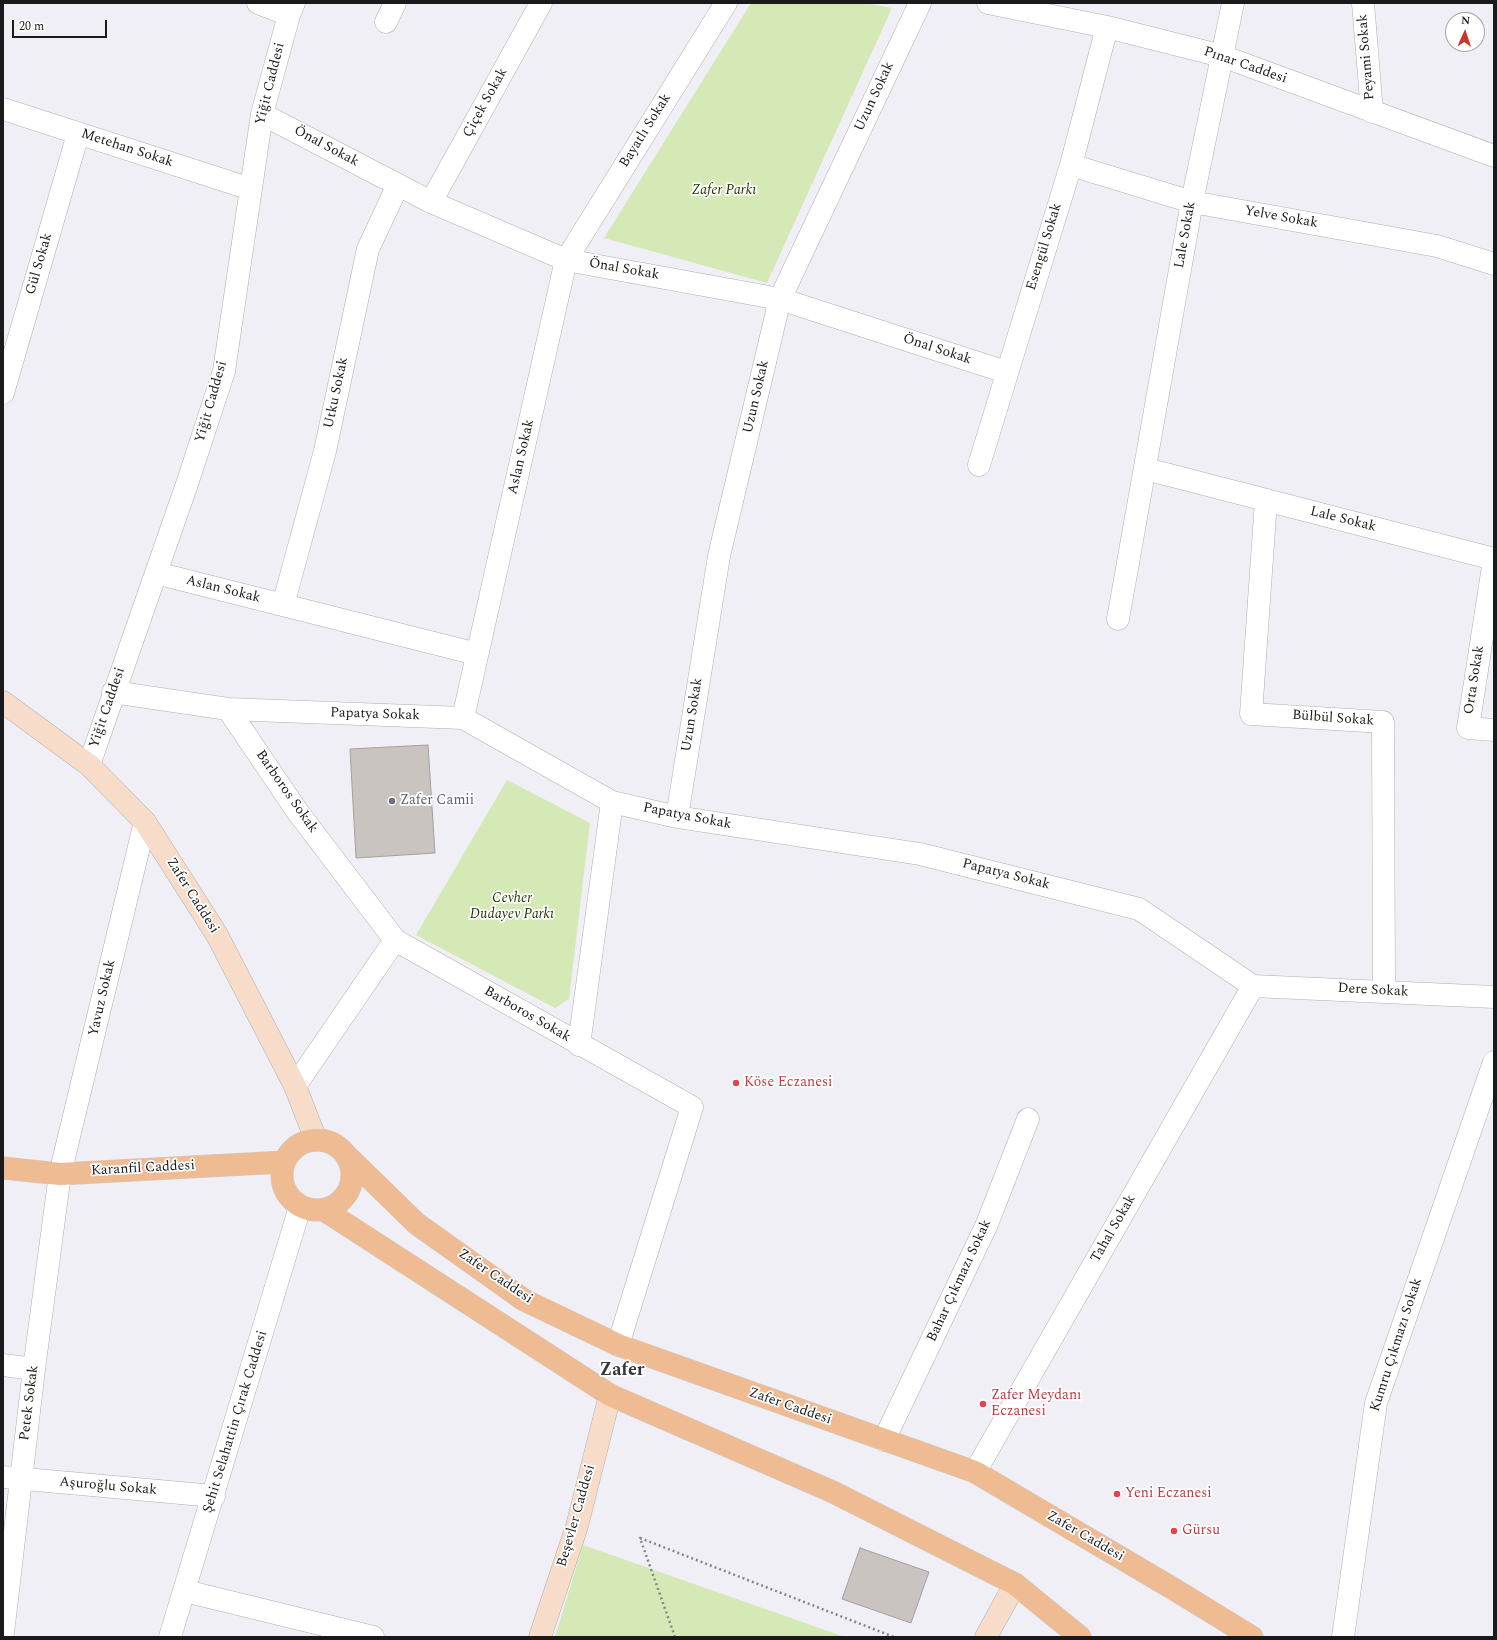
<!DOCTYPE html>
<html>
<head>
<meta charset="utf-8">
<style>
  body { margin:0 }
  #map { position:relative; width:1497px; height:1640px; overflow:hidden; background:#efeff5; font-family:Spectral,serif }
  canvas { display:block }
  .frame { position:absolute; inset:0; border:4px solid #1a1a1c; pointer-events:none }
  .north { position:absolute; left:1445px; top:12px; width:40px; height:40px; box-sizing:border-box; background:#fff; border:1px solid #a3a3a4; border-radius:50%; rotate:3deg; font-size:11px; font-weight:700; line-height:16px; text-align:center; color:#1a1a1c }
  .north::after { content:''; display:block; margin:auto; width:14px; height:18px; background:#c53928; clip-path:polygon(50% 0,100% 100%,50% 72%,0 100%) }
  .scale { position:absolute; left:12px; top:20px; width:95px; height:18px; box-sizing:border-box; border:2px solid #1a1a1c; border-top:0; padding-left:5px; font-size:12px; line-height:14px; white-space:nowrap; color:#1a1a1c; -webkit-text-stroke:3px #fff; paint-order:stroke }
</style>
</head>
<body>
<div id="map">
<canvas width="1497" height="1640"></canvas>
<div class="frame"></div>
<div class="north">N</div>
<div class="scale">20 m</div>
</div>
<script>
const c = document.querySelector('canvas').getContext('2d');
c.lineJoin = 'round';
function paint(path, color) { c.fillStyle = color; c.fill(path, 'evenodd'); }
const poly = rows => new Path2D(rows.map(r => 'M' + r).join(''));
function strokePath(path, color, width, dash) { c.strokeStyle = color; c.lineWidth = width; c.lineCap = dash ? 'butt' : 'round'; c.setLineDash(dash || []); c.stroke(path); }
function drawText(font, color, halo, rows, align = 'center') {
  c.font = font + ' Spectral,serif'; c.lineWidth = 3.5; c.setLineDash([]); c.textBaseline = 'middle'; c.strokeStyle = halo; c.fillStyle = color; for (const [text, x, y, turn = 0] of rows) {
    c.save(); c.translate(x, y); c.rotate((+turn || 0) * Math.PI / 180); c.textAlign = isNaN(turn) ? turn : align; if (halo) c.strokeText(text, 0, 0); c.fillText(text, 0, 0); c.restore();
  }
}
paint(poly([
  [751,3,865,3,892,8,767,283,604,238],
  [507,780,590,823,569,999,555,1008,416,935],
  [583,1545,845,1637,555,1637]
]), '#d5e9b7');
const building = poly([
  [428,745,435,853,356,858,350,749,428,745],
  [860,1548,929,1572,911,1623,842,1599,860,1548]
]);
paint(building, '#cac4c1');
strokePath(building, '#a6a09d', 1);
const street = poly([
  [258,3,289,15],
  [988,3,1107,27,1222,56,1494,156],
  [1363,3,1372,112],
  [386,22,395,3],
  [3,109,251,189],
  [262,114,431,202,566,260,780,299,1006,372],
  [1071,165,1192,202,1437,246,1494,264],
  [431,202,541,3],
  [3,393,78,134],
  [979,465,1071,165,1107,27],
  [1146,469,1494,559],
  [1266,501,1251,714,1383,722,1384,992],
  [1494,560,1468,728,1494,730],
  [156,573,477,654],
  [283,605,325,451,368,249,398,185],
  [1118,619,1192,202,1233,3],
  [113,692,228,709,463,718,612,802,677,817,920,854,1139,909,1253,986],
  [228,709,297,811,395,940,692,1107,618,1345],
  [463,718,566,260,726,3],
  [89,765,187,484,224,371,262,114,289,15,294,3],
  [677,817,719,556,780,299,920,3],
  [1253,986,1494,997],
  [579,1045,612,802],
  [295,1086,395,940],
  [3,1365,34,1369],
  [884,1440,987,1224,1028,1119],
  [975,1472,1253,986],
  [3,1477,214,1496],
  [185,1591,373,1637],
  [3,1633,34,1369,60,1174,145,822],
  [170,1637,300,1207],
  [1343,1637,1376,1403,1494,1062]
]);
const secondary = poly([
  [3,702,89,765,145,822,217,935,295,1086,316,1140],
  [540,1637,577,1526,610,1395],
  [986,1637,1015,1584]
]);
const primary = poly([
  '282 1175a35 35 0 1 1 70 0a35 35 0 1 1-70 0Z',
  [345,1154,417,1224,524,1300,618,1345,975,1472,1172,1588,1252,1637],
  [3,1168,60,1174,284,1162],
  [324,1210,610,1395,833,1492,1015,1584,1080,1637]
]);
strokePath(street, '#aeafb4', 23);
strokePath(secondary, '#aeafb4', 23);
strokePath(primary, '#cdcdcd', 23);
strokePath(poly([
  [675,1637,640,1538,894,1637]
]), '#86868a', 2.5, [2, 3]);
strokePath(street, '#fff', 22);
strokePath(secondary, '#f7ddc9', 22);
strokePath(primary, '#efbb93', 22);
for (const [x, y, r, color] of [
  [392,801,4,"#6b7280"],
  [736,1083,4,"#e0444e"],
  [983,1404,4,"#e0444e"],
  [1117,1494,4,"#e0444e"],
  [1174,1531,4,"#e0444e"]
]) { const dot = new Path2D(); dot.arc(x, y, r, 0, 2 * Math.PI); c.fillStyle = color; c.fill(dot); strokePath(dot, '#fff', 1.5); }
drawText('14px', '#1a1a1c', '#fff', [
  ["Peyami Sokak",1367,57,-95],
  ["Pınar Caddesi",1245,66,19],
  ["Yiğit Caddesi",271,84,-76],
  ["Uzun Sokak",875,97,-65],
  ["Çiçek Sokak",486,103,-61],
  ["Bayatlı Sokak",646,131,-58],
  ["Önal Sokak",326,147,28],
  ["Metehan Sokak",127,149,18],
  ["Yelve Sokak",1281,218,10],
  ["Lale Sokak",1186,235,-80],
  ["Esengül Sokak",1045,247,-73],
  ["Gül Sokak",40,264,-74],
  ["Önal Sokak",624,270,10],
  ["Önal Sokak",937,350,18],
  ["Utku Sokak",337,393,-78],
  ["Uzun Sokak",757,397,-77],
  ["Yiğit Caddesi",212,402,-74],
  ["Aslan Sokak",522,457,-77],
  ["Lale Sokak",1343,520,14],
  ["Aslan Sokak",223,590,14],
  ["Orta Sokak",1475,680,-81],
  ["Yiğit Caddesi",108,708,-71],
  ["Papatya Sokak",375,715,2],
  ["Uzun Sokak",693,715,-81],
  ["Bülbül Sokak",1333,719,4],
  ["Barboros Sokak",286,792,55],
  ["Papatya Sokak",687,817,11],
  ["Papatya Sokak",1006,875,14],
  ["Zafer Caddesi",192,896,58],
  ["Dere Sokak",1373,991,3],
  ["Yavuz Sokak",103,998,-77],
  ["Barboros Sokak",527,1015,30],
  ["Karanfil Caddesi",143,1169,-3],
  ["Tahal Sokak",1114,1229,-60],
  ["Zafer Caddesi",495,1277,34],
  ["Bahar Çıkmazı Sokak",960,1281,-65],
  ["Kumru Çıkmazı Sokak",1397,1345,-72],
  ["Petek Sokak",30,1403,-83],
  ["Zafer Caddesi",790,1407,19],
  ["Şehit Selahattin Çırak Caddesi",236,1422,-73],
  ["Aşuroğlu Sokak",108,1487,5],
  ["Beşevler Caddesi",577,1516,-74],
  ["Zafer Caddesi",1085,1537,30]
]);
drawText('italic 14px', '#263405', '#fff', [
  ["Zafer Parkı",724,191],
  ["Cevher",512,899],
  ["Dudayev Parkı",512,915]
]);
drawText('14px', '#5b616d', '#fff', [
  ["Zafer Camii",400,801]
], 'left');
drawText('14px', '#be3a42', '#fff', [
  ["Köse Eczanesi",744,1083],
  ["Zafer Meydanı",991,1396],
  ["Eczanesi",991,1412],
  ["Yeni Eczanesi",1125,1494],
  ["Gürsu",1182,1531]
], 'left');
drawText('bold 18px', '#36363a', '#fff', [
  ["Zafer",622,1371]
]);
</script>
</body>
</html>
